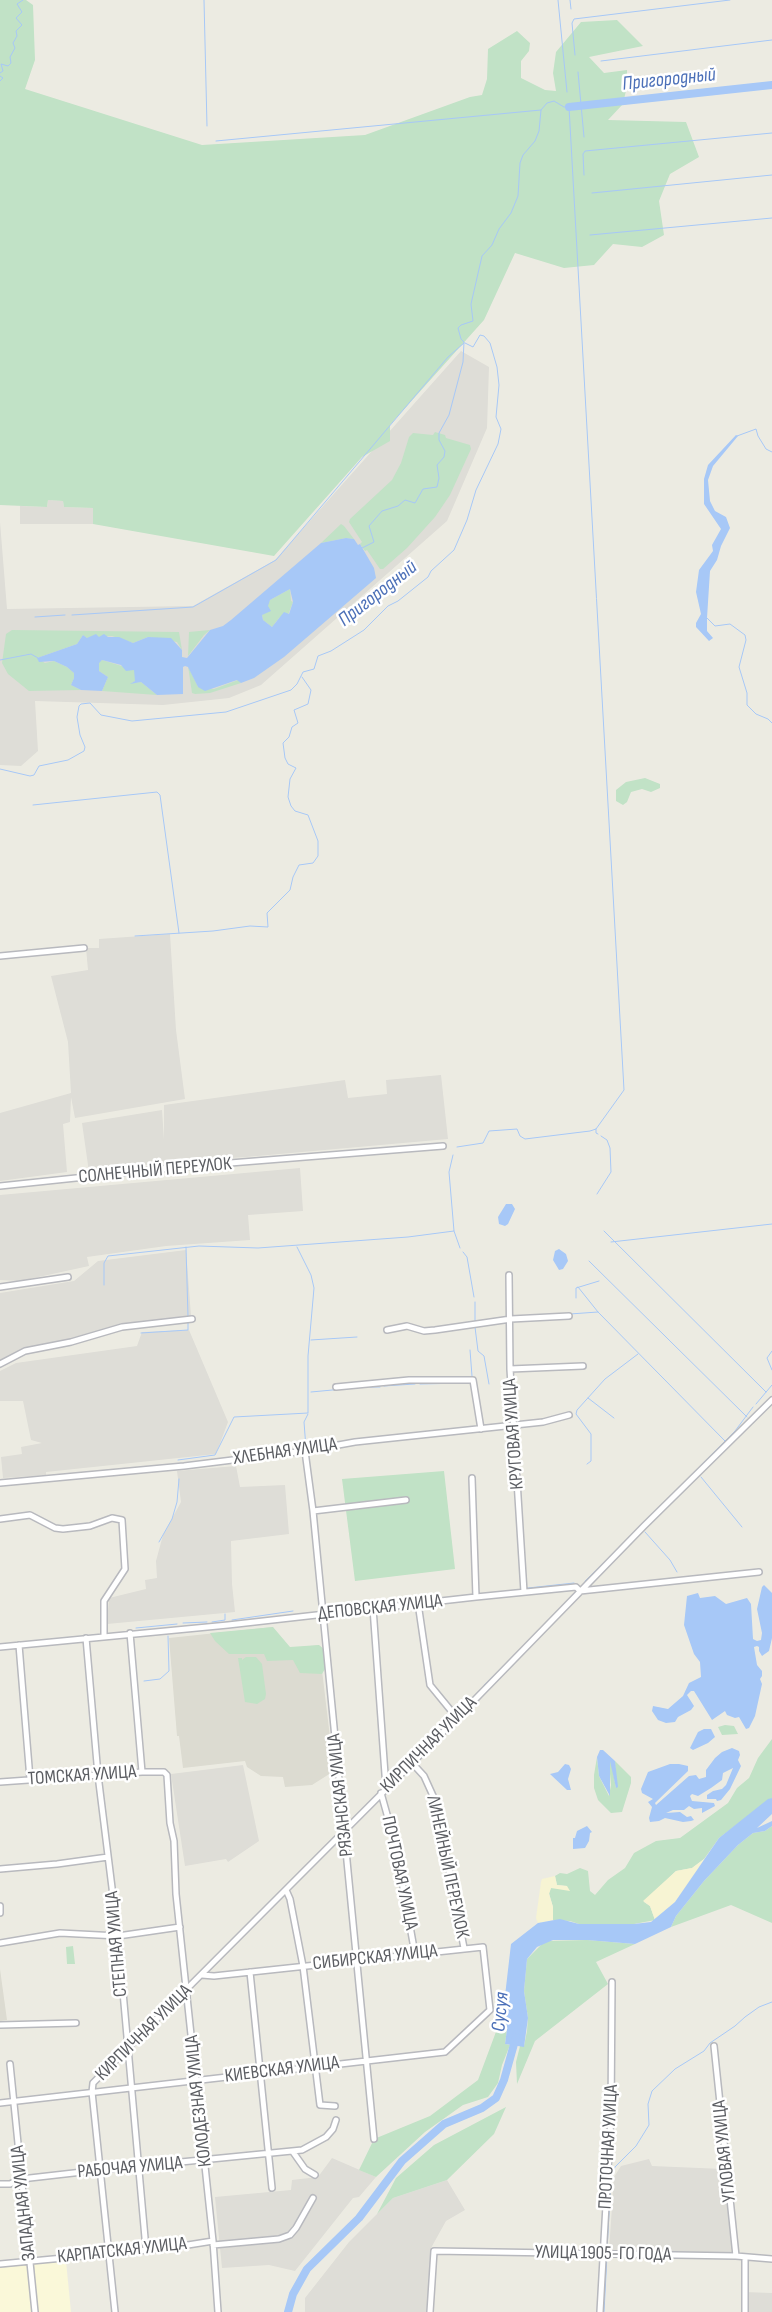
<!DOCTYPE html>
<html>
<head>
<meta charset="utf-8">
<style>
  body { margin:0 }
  canvas { display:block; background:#ecebe2 }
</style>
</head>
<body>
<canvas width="772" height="2312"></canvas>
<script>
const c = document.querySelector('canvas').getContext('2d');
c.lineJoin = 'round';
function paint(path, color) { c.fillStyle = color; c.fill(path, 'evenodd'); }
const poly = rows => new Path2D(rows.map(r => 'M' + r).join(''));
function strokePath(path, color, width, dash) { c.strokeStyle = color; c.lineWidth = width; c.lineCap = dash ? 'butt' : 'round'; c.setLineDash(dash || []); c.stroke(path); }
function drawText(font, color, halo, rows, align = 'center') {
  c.font = font + ' "Sofia Sans Condensed",sans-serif'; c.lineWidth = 5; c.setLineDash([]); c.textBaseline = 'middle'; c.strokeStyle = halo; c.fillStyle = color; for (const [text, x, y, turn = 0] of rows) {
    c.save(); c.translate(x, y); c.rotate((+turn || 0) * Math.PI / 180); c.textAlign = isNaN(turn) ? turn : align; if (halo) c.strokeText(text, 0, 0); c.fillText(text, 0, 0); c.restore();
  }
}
paint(poly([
  [66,2261,71,2312,38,2312,34,2264],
  [27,2265,32,2312,0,2312,0,2268]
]), '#faf8d9');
paint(poly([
  [461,351,489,367,487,428,447,521,261,685,229,698,163,705,35,701,38,751,21,766,0,765,0,522,7,609,193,606,275,560],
  [48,500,63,501,64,507,93,508,93,524,20,524,20,506,47,507],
  [170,934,176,1030,185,1099,75,1118,71,1097,70,1122,63,1124,67,1172,0,1181,0,1113,71,1093,68,1042,51,976,88,970,86,948,99,948,99,939],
  [441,1075,448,1139,246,1157,179,1161,89,1172,82,1123,162,1110,164,1140,164,1105,345,1080,348,1098,387,1094,386,1080],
  [300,1168,303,1211,248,1215,250,1240,166,1246,87,1257,89,1266,20,1281,0,1280,0,1195],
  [186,1250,191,1316,67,1342,28,1348,0,1361,0,1293,74,1281,98,1261],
  [189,1330,228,1422,216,1454,46,1472,46,1475,3,1478,1,1457,22,1454,21,1447,42,1443,31,1440,23,1401,0,1401,0,1371,16,1363,137,1346,142,1332],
  [236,1466,240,1487,285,1485,289,1534,231,1541,232,1584,235,1612,107,1624,109,1598,146,1589,145,1580,157,1578,156,1561,163,1535,181,1502,177,1471],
  [243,1765,259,1841,228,1862,226,1859,185,1866,171,1774],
  [332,2158,376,2177,359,2197,353,2198,295,2271,269,2265,222,2268,215,2197,291,2190,292,2180,318,2177],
  [649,2159,652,2166,723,2169,732,2253,609,2251,614,2177,621,2166],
  [447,2180,465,2210,446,2221,431,2248,429,2312,305,2312,305,2298,349,2242,393,2198],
  [744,2292,772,2293,772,2312,744,2312]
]), '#deddd7');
paint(poly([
  [273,1627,277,1650,319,1645,334,1771,312,1785,285,1787,283,1777,261,1776,247,1767,245,1761,183,1768,179,1736,177,1736,169,1638],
  [0,1969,7,2020,0,2021]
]), '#dcdbd1');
paint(poly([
  [0,0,26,0,33,5,35,60,25,89,202,145,365,135,470,97,482,95,487,79,488,49,517,31,530,43,529,51,521,61,521,78,545,90,556,91,553,73,556,52,581,22,617,20,643,46,589,57,604,73,627,70,627,86,623,104,608,120,686,122,699,157,670,174,659,201,664,235,642,247,613,244,594,265,564,268,515,253,484,320,390,425,390,441,362,457,274,556,93,524,93,508,64,507,63,501,48,500,47,507,0,505],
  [435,432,445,435,446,438,470,445,471,449,450,495,435,517,407,548,383,569,380,569,367,550,365,551,360,544,362,542,349,522,350,519,392,480,401,463,409,437,413,433,433,435],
  [341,524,344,526,354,539,346,538,321,543],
  [290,589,291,601,293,602,288,615,279,618,272,627,263,620,262,615,270,600],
  [12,630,179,632,182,650,177,642,148,637,133,643,112,636,87,638,83,635,77,644,37,658,45,663,54,661,67,667,74,673,74,678,71,685,81,690,29,691,8,674,2,663,6,634],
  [210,630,204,635,188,656,189,632],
  [102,660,135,670,135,681,132,683,141,682,157,695,102,691,108,677,99,671,99,662],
  [188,666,198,687,214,689,238,680,241,683,210,693,195,694,192,693],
  [645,778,660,784,660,788,651,792,642,789,631,792,627,802,623,805,616,801,616,790,626,782],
  [444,1471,455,1569,355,1581,342,1479],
  [273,1627,290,1647,319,1645,325,1650,326,1667,322,1674,300,1673,293,1660,267,1661,264,1654,229,1654,215,1641,210,1633],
  [246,1657,256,1657,262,1664,266,1694,265,1699,257,1704,245,1702,238,1658,242,1658,242,1660],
  [725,1725,734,1726,738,1734,722,1735,718,1727],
  [772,1739,772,1798,719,1838,704,1859,692,1868,676,1871,644,1902,650,1906,655,1920,634,1924,579,1924,570,1921,553,1920,553,1907,549,1893,551,1888,567,1886,557,1885,555,1876,560,1873,567,1874,580,1868,588,1871,590,1891,595,1895,608,1880,625,1868,634,1853,656,1841,680,1838,728,1803,737,1788,749,1778,758,1758],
  [597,1757,599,1776,609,1796,611,1785,609,1762,611,1761,616,1788,615,1761,631,1777,631,1783,622,1812,611,1813,598,1800,594,1788,594,1775],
  [772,1826,772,1923,731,1905,671,1927,676,1916,704,1881,738,1845,753,1833,765,1831],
  [587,1940,635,1944,596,1962,608,1984,535,2041,517,2084,516,2062,520,2046,524,2046,527,2031,528,2018,524,1991,527,1959,545,1941],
  [73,1946,75,1964,67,1964,66,1947],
  [503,2013,507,2029,505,2044,510,2045,502,2065,498,2083,488,2097,463,2105,425,2132,376,2177,359,2170,374,2139,430,2116,478,2080],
  [506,2107,494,2134,447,2180,393,2198,377,2214,396,2178,434,2145]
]), '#c1e2c6');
paint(poly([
  [704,1859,689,1884,675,1902,655,1920,650,1906,643,1901,676,1871,692,1868],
  [555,1876,557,1885,567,1886,570,1891,551,1888,549,1894,553,1907,553,1920,538,1923,536,1918,541,1882,542,1879]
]), '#f7f4d3');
paint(poly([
  [736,435,738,436,713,466,708,480,710,501,715,511,726,517,730,528,721,546,717,560,710,571,707,618,707,631,713,638,709,641,696,627,696,623,701,614,696,592,699,570,713,551,712,545,721,529,704,504,704,479,708,465],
  [346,538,354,539,358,545,360,544,374,568,376,578,284,657,254,678,241,683,237,680,205,691,198,687,188,667,185,666,183,667,183,694,157,695,141,682,130,684,135,681,134,670,126,671,121,665,102,660,99,663,99,671,108,677,102,691,81,690,71,685,74,678,74,673,67,667,54,661,39,662,37,658,77,644,83,635,87,638,96,634,99,637,104,634,108,637,119,637,133,643,148,637,171,638,182,650,182,657,187,658,210,630,223,626,231,620,321,543],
  [290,589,293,602,289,614,284,612,272,627,263,620,262,615,271,611,268,606,270,600],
  [506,1204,512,1204,515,1209,508,1224,505,1226,499,1224,498,1217],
  [559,1249,566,1254,568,1261,563,1269,559,1270,553,1260,555,1251],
  [764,1585,772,1593,772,1638,769,1651,762,1656,759,1651,759,1647,757,1646,754,1647,757,1665,762,1671,762,1676,760,1679,762,1684,755,1716,749,1728,746,1729,739,1717,735,1718,727,1715,725,1711,712,1720,694,1691,691,1691,687,1695,694,1706,691,1710,678,1717,675,1722,666,1723,658,1720,652,1711,653,1706,668,1709,683,1696,689,1683,701,1677,700,1662,694,1654,684,1625,687,1596,698,1593,700,1598,715,1596,726,1604,747,1598,751,1604,753,1639,757,1641,761,1640,762,1633,757,1609,762,1587],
  [704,1729,711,1729,715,1737,708,1743,693,1750,690,1748,698,1732],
  [732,1748,739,1751,740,1755,738,1760,741,1766,730,1789,721,1800,717,1801,716,1799,707,1799,707,1795,713,1791,722,1789,726,1785,733,1768,723,1773,722,1780,711,1788,698,1796,692,1794,690,1796,692,1801,714,1803,715,1806,702,1813,702,1808,694,1809,689,1806,684,1810,673,1810,666,1813,680,1812,687,1817,691,1816,694,1820,691,1821,683,1822,665,1818,659,1821,650,1822,649,1818,652,1807,648,1802,653,1799,642,1793,641,1789,648,1772,670,1764,679,1764,688,1766,688,1771,655,1803,656,1805,689,1776,696,1775,699,1779,706,1777,706,1770,715,1758,722,1752],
  [600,1750,603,1750,615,1761,618,1787,616,1788,610,1761,610,1796,599,1776,597,1757],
  [565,1764,569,1765,571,1769,568,1779,571,1790,567,1790,550,1774,558,1772],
  [772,1798,772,1814,757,1828,772,1821,772,1826,765,1831,753,1833,738,1845,704,1881,676,1916,671,1927,635,1944,587,1940,553,1940,537,1947,527,1959,524,1991,528,2018,524,2047,505,2044,507,2029,503,2013,511,1944,538,1923,560,1919,579,1924,634,1924,651,1922,675,1902,719,1838,768,1799],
  [587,1826,592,1832,590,1833,589,1841,585,1848,573,1849,573,1838,575,1838,577,1831]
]), '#a7c8f7');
strokePath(poly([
  [204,0,207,126],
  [558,0,567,92],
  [570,0,571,9],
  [575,55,572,23,574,19,730,0],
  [601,61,772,40],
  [578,72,584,137],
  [0,73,3,71,1,64,8,66,11,63,10,57,15,48,13,43,17,36,16,31,22,25,16,18,22,12,17,4,23,0],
  [0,76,3,78,0,81],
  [216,141,541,110],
  [584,175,583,154,585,151,772,133],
  [592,193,772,175],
  [590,235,772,218],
  [737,436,756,429,758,436,766,449,772,452],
  [362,548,374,542,369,526,382,511,398,506,405,500,415,503,423,489,437,487,439,478,437,465,444,457,445,451,439,440,439,433,449,415,463,362,464,342,461,339,458,328,461,325,473,321,471,304,482,256,492,245,499,229,511,213,518,196,520,163,523,155,535,141,539,131,541,110,547,103,554,101,564,107,569,107,624,1090,596,1129,590,1131,525,1139,520,1136,517,1129,489,1131,483,1143,457,1147],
  [72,615,193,607,276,560,448,357,464,343],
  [35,617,65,615],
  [707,618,715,626,730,624,745,635,746,640,739,667,747,693,747,705,756,714,768,719,772,723],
  [0,660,31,654,38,658],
  [0,769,30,776,34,775,39,766,68,760,84,751,85,747,80,735,77,717,79,706,81,704,90,703,101,715,132,721,226,712,291,690,297,684,303,672,314,669,318,656,331,651,364,630,388,606,398,601,428,577,431,571,454,550,467,520,476,490,498,444,501,429,496,417,499,385,497,367,490,343,484,336,480,335,473,347,465,343],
  [33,805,157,792,160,795,179,933],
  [135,936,213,931,250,926,268,927,267,913,290,890,293,877,299,865,313,863,318,856,318,841,308,815,295,811,291,806,288,797,290,779,296,768,288,764,285,758,283,743,289,737,292,727,298,723,294,710,308,704,311,690,302,677],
  [596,1129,596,1133,598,1134],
  [597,1194,611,1172,610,1148,607,1140,601,1136],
  [454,1231,460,1248],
  [604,1231,766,1392],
  [611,1242,772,1224],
  [186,1247,188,1316],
  [463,1252,467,1257,474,1297],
  [589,1261,747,1417],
  [104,1285,104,1263,108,1256,199,1246,258,1248,408,1237,454,1231,449,1172,453,1155],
  [578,1287,598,1312,725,1441],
  [576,1298,576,1288,599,1281],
  [475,1302,475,1321],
  [570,1314,598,1312],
  [475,1327,478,1351,484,1356,489,1384],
  [141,1333,188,1330,188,1323],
  [311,1340,357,1337],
  [470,1350,472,1376],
  [772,1351,767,1358,772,1370],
  [420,1384,465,1383],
  [384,1386,415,1384],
  [370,1387,380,1387],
  [311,1392,354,1388],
  [588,1398,614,1418],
  [756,1404,772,1385],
  [306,1448,304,1422,308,1414],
  [178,1460,215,1455,234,1417,308,1413,308,1356,314,1288,311,1275,297,1247],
  [587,1464,591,1461,591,1434,576,1414,577,1410,605,1379,638,1354],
  [701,1465,735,1431,753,1407],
  [701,1477,742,1527],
  [665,1502,697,1469],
  [645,1532,670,1560,677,1572],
  [159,1542,172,1519,177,1502,179,1479],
  [585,1581,622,1545],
  [528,1588,574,1583],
  [515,1590,522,1589],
  [232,1620,293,1611],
  [212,1622,225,1620,225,1614],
  [183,1623,207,1622],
  [136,1628,177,1624],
  [144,1681,160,1679,169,1671,168,1636],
  [484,1685,505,1665],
  [457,1713,481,1689],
  [390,1782,452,1718],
  [366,1805,383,1789],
  [317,1855,341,1831],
  [607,2250,611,2178,615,2167,636,2146,649,2125,648,2104,652,2091,675,2069,704,2051,710,2043,735,2026,745,2017,759,2007,772,2002],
  [604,2312,607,2256]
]), '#a7c8f7', 1);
strokePath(poly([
  [569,107,772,85],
  [288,2312,293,2294,307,2269,359,2218,402,2161,444,2124,482,2108,496,2098,504,2080,516,2037]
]), '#a7c8f7', 8);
const minor = poly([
  [0,956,84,948],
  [0,1186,180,1167,443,1146],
  [509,1275,510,1369,524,1592],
  [0,1287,68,1277],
  [387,1330,407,1326,424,1331,435,1330,511,1319,569,1316],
  [0,1364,25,1351,71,1342,122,1327,192,1319],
  [510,1369,583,1366],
  [336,1387,409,1380,473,1380,481,1429],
  [305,1451,313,1511,374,2139],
  [472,1478,476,1597],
  [0,1483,184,1466,305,1451,355,1442,543,1422,569,1415],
  [313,1511,406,1500],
  [0,1519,30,1515,55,1528,63,1529,90,1526,112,1518,122,1520,125,1569,104,1601,104,1636],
  [418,1603,430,1685,457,1718],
  [373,1608,386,1788],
  [130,1633,142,1772],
  [86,1638,98,1775,118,1936,146,2249],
  [19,1645,30,1779],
  [0,1647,228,1625,476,1597,576,1587,580,1591,759,1572],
  [412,1763,424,1776,434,1798,442,1833,464,1948],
  [0,1782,142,1772,164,1772,167,1775,170,1823,174,1841,176,1894,213,2241,218,2312],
  [381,1793,395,1843,415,1954],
  [0,1869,57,1864,108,1857],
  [286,1890,290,1899,303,1966,320,2105,335,2106],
  [0,1906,0,1913],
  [0,1943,60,1933,118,1936,180,1927],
  [250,1972,272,2188],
  [0,2025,76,2023],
  [714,2046,736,2256],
  [10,2064,35,2312],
  [0,2103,445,2052,490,2010,483,1947,214,1976,202,1975],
  [293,2152,305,2169,315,2175],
  [0,2184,10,2184,21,2179,100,2170,302,2150,326,2137,333,2129,336,2120],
  [213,2245,279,2239,290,2235,296,2228,313,2198],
  [0,2264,169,2248,213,2241],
  [115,2312,92,2092,93,2083,457,1718,644,1526,772,1400],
  [430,2312,434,2251,736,2256,772,2259],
  [600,2312,611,2116,612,1982],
  [745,2312,745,2258]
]);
strokePath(minor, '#b8b9be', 8);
strokePath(minor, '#fff', 5);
drawText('19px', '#5b5d62', '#fff', [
  ["СОЛНЕЧНЫЙ ПЕРЕУЛОК",155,1171,-5],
  ["КРУГОВАЯ УЛИЦА",514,1434,-94],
  ["ХЛЕБНАЯ УЛИЦА",285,1452,-8],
  ["ДЕПОВСКАЯ УЛИЦА",380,1608,-6],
  ["КИРПИЧНАЯ УЛИЦА",429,1745,-45],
  ["ТОМСКАЯ УЛИЦА",82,1776,-4],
  ["РЯЗАНСКАЯ УЛИЦА",341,1795,-96],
  ["ЛИНЕЙНЫЙ ПЕРЕУЛОК",447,1867,78],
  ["ПОЧТОВАЯ УЛИЦА",399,1873,78],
  ["СТЕПНАЯ УЛИЦА",117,1944,-95],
  ["СИБИРСКАЯ УЛИЦА",375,1958,-6],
  ["КИРПИЧНАЯ УЛИЦА",144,2033,-45],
  ["КИЕВСКАЯ УЛИЦА",282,2070,-7],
  ["КОЛОДЕЗНАЯ УЛИЦА",199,2101,-96],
  ["ПРОТОЧНАЯ УЛИЦА",609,2147,-87],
  ["УГЛОВАЯ УЛИЦА",725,2151,-96],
  ["РАБОЧАЯ УЛИЦА",130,2168,-5],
  ["ЗАПАДНАЯ УЛИЦА",24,2203,-96],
  ["КАРПАТСКАЯ УЛИЦА",122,2251,-6],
  ["УЛИЦА 1905-ГО ГОДА",603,2254,1]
]);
drawText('italic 20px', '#4c70b8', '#fff', [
  ["Пригородный",669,80,-6],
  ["Пригородный",378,594,-38],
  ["Сусуя",501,2012,-85]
]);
</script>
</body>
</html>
